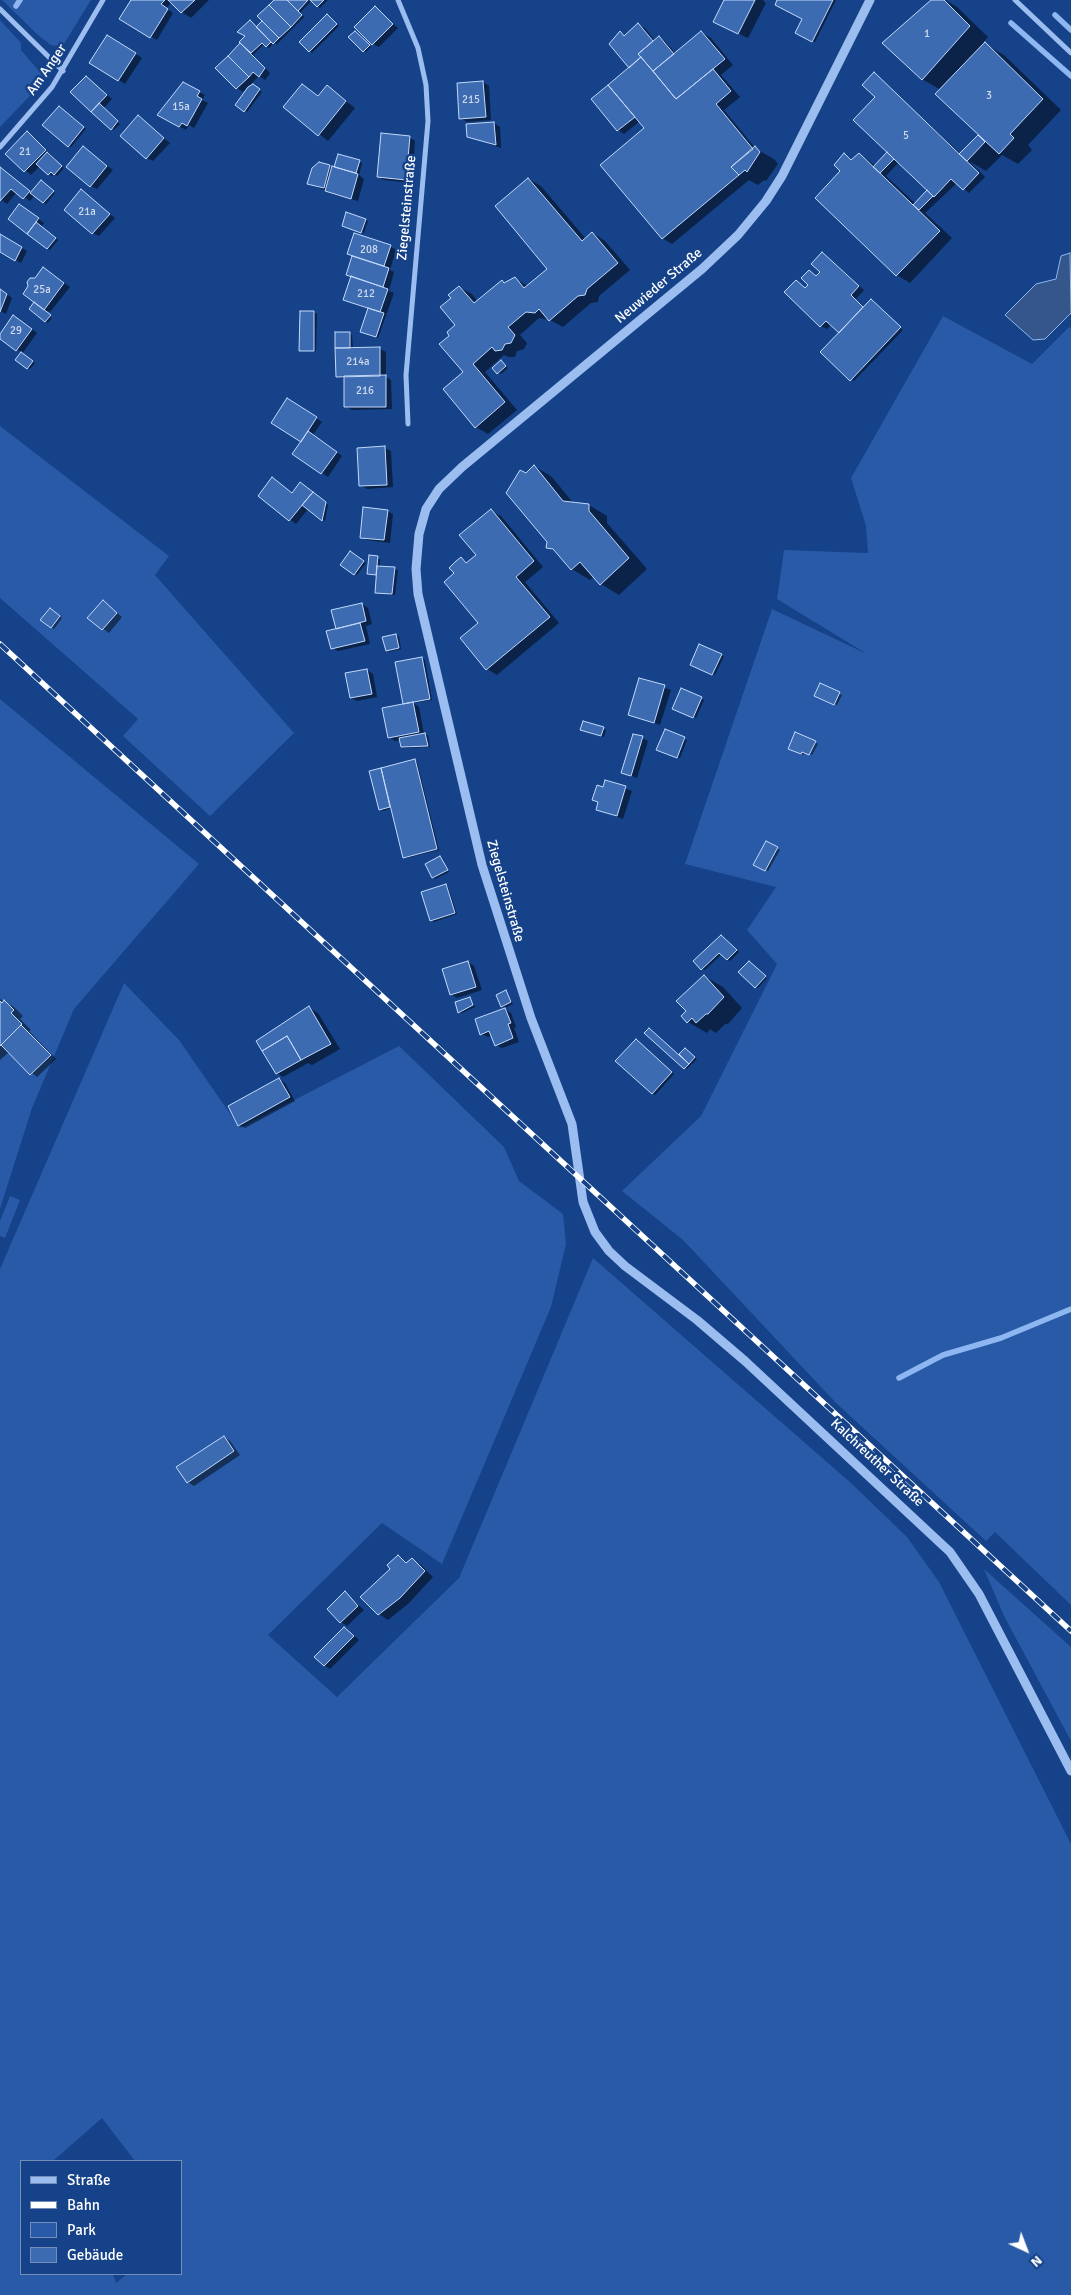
<!DOCTYPE html>
<html>
<head>
<meta charset="utf-8">
<style>
	body { margin:0 }
	#map { position:relative; width:1071px; height:2295px; overflow:hidden; background:#154288; font-family:Signika,sans-serif }
	canvas { display:block }
	.legend { position:absolute; left:20px; top:2160px; width:162px; height:115px; box-sizing:border-box; background:#154288; border:1px solid #738eb8; margin:0; padding:6px 9px; list-style:none; font-size:15px; color:#fff }
	.legend li { display:flex; align-items:center; gap:10px; height:25px }
	.legend b { width:25px; border:1px solid #738eb8 }
	.north { position:absolute; left:1001px; top:2225px; width:50px; height:50px; -webkit-text-stroke:4px #154288; paint-order:stroke; rotate:137deg; font-size:14px; font-weight:700; line-height:20px; text-align:center; color:#fff }
	.north::after { content:''; display:block; margin:auto; width:18px; height:22px; background:#fff; clip-path:polygon(50% 0,100% 100%,50% 72%,0 100%) }
</style>
</head>
<body>
<div id="map">
<canvas width="1071" height="2295"></canvas>
<ul class="legend">
<li><b style="height:6px;background:#9cbdef"></b>Straße</li>
<li><b style="height:6px;background:#fff"></b>Bahn</li>
<li><b style="height:14px;background:#285aa7"></b>Park</li>
<li><b style="height:14px;background:#3d6bb2"></b>Gebäude</li>
</ul>
<div class="north">N</div>
</div>
<script>
const ctx = document.querySelector('canvas').getContext('2d');
ctx.lineJoin = 'round';
function paint(path, color) { ctx.fillStyle = color; ctx.fill(path, 'evenodd'); }
const shape = rows => new Path2D(rows.map(r => 'M' + r).join(''));
function strokePath(path, color, width, dash) { ctx.strokeStyle = color; ctx.lineWidth = width; ctx.lineCap = dash ? 'butt' : 'round'; ctx.setLineDash(dash || []); ctx.stroke(path); }
function label(font, color, halo, rows, align = 'center') {
  ctx.font = font + ' Signika,sans-serif'; ctx.lineWidth = 5; ctx.setLineDash([]); ctx.textBaseline = 'middle'; ctx.strokeStyle = halo; ctx.fillStyle = color; for (const [text, x, y, turn = 0] of rows) {
    ctx.save(); ctx.translate(x, y); ctx.rotate((+turn || 0) * Math.PI / 180); ctx.textAlign = isNaN(turn) ? turn : align; if (halo) ctx.strokeText(text, 0, 0); ctx.fillText(text, 0, 0); ctx.restore();
  }
}
paint(shape([
	[2,0,91,0,62,47,51,45,39,36],
	[0,20,21,43,21,50,46,79,0,127],
	[943,316,1032,364,1069,327,1071,328,1071,1605,995,1532,986,1541,836,1403,683,1240,622,1191,701,1116,777,964,747,930,776,887,685,864,772,609,867,654,777,599,784,550,868,553,866,526,851,478],
	[0,426,169,556,155,575,294,733,210,816,123,736,138,719,0,598],
	[0,699,199,864,74,1009,32,1108,0,1209],
	[124,983,179,1040,240,1128,399,1046,504,1147,519,1181,563,1214,566,1244,551,1307,442,1564,382,1523,268,1635,337,1697,459,1578,593,1258,851,1483,907,1537,939,1582,1071,1844,1071,2295,0,2295,0,1269],
	[102,2118,135,2161,181,2161,181,2274,127,2274,116,2283,113,2274,21,2274,21,2161,53,2161],
	[10,1196,20,1200,5,1238,0,1236,0,1221],
	[984,1569,1071,1647,1071,1741,1004,1616]
]), '#285aa7');
const water = shape([
	[1070,253,1071,313,1045,339,1033,340,1005,315,1036,284,1056,279,1061,256,1070,253]
]);
paint(water, '#35568b');
strokePath(water, '#8eb7f1', 1);
paint(shape([
	[133,0,209,0,191,18,182,12,172,2,166,8,173,13,157,40,121,19],
	[276,0,328,0,320,8,312,0,300,13,304,17,277,44,274,43,269,48,264,44,253,55,270,73,265,80,259,76,243,92,237,88,241,44,245,47],
	[726,0,763,0,766,3,748,38,724,27],
	[779,0,836,0,815,42,797,33,804,19],
	[933,0,945,0,957,7,988,37,983,43,1004,55,1061,110,1028,145,1032,150,1018,164,1002,155,986,171,969,161,985,177,969,193,957,183,925,213,952,238,910,283,897,275,816,198,842,171,844,155,853,160,859,154,876,166,889,152,877,97,874,74,961,154,980,135,941,90,922,79],
	[899,162,929,190,916,204,886,176],
	[375,8,398,28,379,47,373,44],
	[327,15,339,26,312,53,300,42],
	[638,25,645,28,655,41,659,37,665,41,676,54,701,32,711,38,733,65,721,75,740,97,724,110,756,149,774,159,778,164,766,181,764,180,758,185,749,180,672,244,662,238,646,128,640,121,624,134,618,130,630,68,620,33,625,36],
	[358,34,371,47,366,52,364,51],
	[114,40,142,58,125,84,91,62],
	[86,77,112,99,104,108,120,124,114,130],
	[483,82,489,86,491,120,467,122,461,118],
	[183,83,205,95,202,100,208,103,194,128,189,125,186,130,159,115],
	[302,85,319,96,327,87,355,108,328,141,285,107],
	[253,86,262,92,247,112,237,105],
	[62,109,86,129,71,147,69,146],
	[138,117,170,143,153,161,147,158],
	[494,123,500,127,501,148,468,136],
	[27,133,33,136,64,168,57,176,54,173,52,176,40,166,31,175,7,154],
	[409,137,415,141,412,183,384,180,378,177],
	[84,148,113,170,97,189,91,186],
	[339,155,362,163,359,175,364,179,358,201,332,194,309,183,329,167,333,168,336,166],
	[0,168,32,193,44,183,55,193,46,204,35,195,30,201,17,192,7,204,0,199],
	[529,179,541,186,586,239,593,233,605,241,630,270,599,296,598,302,591,303,563,327,550,320,539,318,520,335,527,343,524,349,517,351,515,357,509,357,504,355,485,372,517,410,488,434,476,427,465,373,451,336,457,325,453,298,459,287,472,294,478,302,502,281,505,283,515,279,528,286,549,269],
	[81,191,115,218,99,236,93,233],
	[26,209,44,223,41,227,58,240,50,250,9,219],
	[365,220,368,221,364,233,346,227],
	[0,236,27,251,21,263,0,251],
	[390,246,396,250,390,270,394,272,389,291,394,293,378,338,364,333,369,309,345,299,352,277,347,274,354,256],
	[823,253,864,290,856,299,864,307,874,302,903,330,854,381,822,352,840,333,832,324,827,329,821,326,786,292,796,281,806,289,810,284,809,271,817,277,822,272],
	[50,272,70,287,50,312,41,309,52,318,48,323,30,309,39,307],
	[0,289,12,298,6,314,0,311],
	[314,312,317,314,316,351,303,351,301,350],
	[20,320,37,333,22,354,35,363,30,369,16,359,21,352,0,338],
	[350,333,352,335,353,349,379,348,386,352,386,377,391,380,392,409,352,410,346,406,345,379,337,376],
	[501,362,508,368,501,374,498,373],
	[293,403,322,422,313,435,342,456,328,477,294,454,303,442],
	[385,448,391,451,393,487,367,489,361,485],
	[534,466,552,477,574,504,589,505,607,516,607,523,647,569,619,595,601,584,594,576,590,580,572,569,558,553,548,547,548,541,527,475],
	[273,479,293,493,301,483,318,496,328,505,325,521,309,508,296,524,259,496],
	[387,511,393,514,390,543,367,540,361,537],
	[491,511,501,516,543,567,525,582,559,623,497,675,487,669,461,639,480,623,461,559,468,563,478,555],
	[353,554,366,563,357,575,355,574],
	[370,557,380,559,380,567,398,570,395,595,376,592,378,576,368,574],
	[103,602,122,617,109,633,89,618],
	[362,604,368,608,372,624,366,626,370,644,338,651,332,648,337,630],
	[53,611,62,618,54,629,42,620],
	[396,635,399,637,401,649,389,652,387,651],
	[721,655,724,656,715,675,694,666],
	[422,658,425,660,432,700,413,703,419,707,424,734,428,735,430,747,405,748,402,747,401,740,395,741,389,737,405,705,397,663],
	[367,670,373,674,377,697,357,701,351,698],
	[640,679,671,690,660,725,630,714],
	[820,685,842,695,837,705,818,697],
	[681,690,704,700,696,718,676,710],
	[584,723,606,730,604,737,584,731],
	[666,730,687,740,680,758,660,750],
	[642,738,648,741,637,778,622,772],
	[815,742,818,744,812,755,805,752,804,755,792,750],
	[415,761,417,762,439,850,407,858,404,857,392,808,383,811,380,809,371,772],
	[606,781,632,791,623,819,597,809,599,803,594,800,604,789],
	[767,842,780,850,768,871,755,864],
	[440,858,449,872,435,879,426,865],
	[446,885,448,887,457,914,434,922,431,920],
	[721,936,739,952,730,961,722,954,705,970,702,969],
	[468,962,474,966,482,990,457,998,451,994],
	[752,964,767,978,758,988,756,987],
	[704,976,723,987,742,1008,728,1024,725,1024,716,1033,710,1029,707,1033,688,1022,683,1016,688,1011],
	[506,991,513,1004,505,1008,502,1006],
	[470,998,475,1007,462,1013,459,1012],
	[0,999,14,1007,23,1016,20,1019,31,1030,29,1031,56,1059,37,1077,9,1052,0,1060],
	[309,1008,318,1013,340,1049,312,1065,308,1063,283,1077,277,1073],
	[505,1009,511,1013,516,1027,514,1028,519,1042,502,1048,496,1045,492,1036,488,1037,481,1034],
	[638,1042,674,1074,655,1095,653,1093],
	[685,1050,697,1059,687,1069,679,1056],
	[279,1079,285,1083,295,1101,245,1128,239,1125],
	[224,1437,230,1441,240,1455,194,1486,188,1482,178,1468],
	[398,1557,408,1563,412,1559,421,1565,433,1577,409,1603,388,1620,379,1614,362,1597,392,1569],
	[345,1593,364,1610,347,1626,341,1622],
	[345,1628,359,1640,330,1669,324,1665]
]), '#0007');
strokePath(shape([
	[16,6,20,0],
	[1055,15,1071,30],
	[1011,23,1071,76],
	[899,1378,943,1355,1001,1338,1071,1309]
]), '#8eb7f1', 5.5);
const building = shape([
	[131,0,165,0,161,4,168,9,150,38,119,19,131,0],
	[168,0,195,0,181,13,168,0],
	[274,0,287,0,302,15,291,27,269,5,274,0],
	[287,0,308,0,298,11,287,0],
	[310,0,324,0,317,7,310,0],
	[724,0,755,0,738,34,713,22,724,0],
	[777,0,833,0,812,42,795,33,802,19,775,5,777,0],
	[931,0,944,0,970,26,922,80,882,43,931,0],
	[269,5,291,27,279,38,257,16,269,5],
	[375,6,393,24,372,45,354,27,375,6],
	[327,14,337,24,309,52,299,42,327,14],
	[250,20,271,42,266,47,262,43,251,53,239,42,245,36,237,32,250,20],
	[262,21,279,38,273,44,256,27,262,21],
	[638,23,653,41,638,54,641,57,629,68,609,44,620,31,624,36,638,23],
	[355,31,370,45,363,52,348,37,355,31],
	[701,31,725,59,676,99,653,71,701,31],
	[107,35,136,53,118,81,89,63,107,35],
	[659,36,674,54,653,71,638,54,659,36],
	[985,42,1043,99,1010,134,1014,138,999,154,935,94,985,42],
	[240,43,265,68,259,77,253,72,249,77,228,56,240,43],
	[228,56,249,77,236,89,215,68,228,56],
	[641,57,676,99,713,69,731,91,716,104,753,149,731,167,739,175,662,239,600,165,644,128,608,85,641,57],
	[874,72,979,173,963,190,951,179,934,197,853,120,875,97,862,85,874,72],
	[86,76,107,95,91,112,70,92,86,76],
	[483,81,486,117,459,119,457,83,483,81],
	[183,82,200,91,197,96,202,99,187,126,182,123,179,127,157,115,183,82],
	[253,84,260,89,244,112,235,105,248,87,253,84],
	[302,84,318,96,327,85,346,101,318,136,283,107,302,84],
	[608,85,635,117,617,131,591,99,608,85],
	[99,103,118,121,111,130,91,112,99,103],
	[59,106,84,127,68,147,42,125,59,106],
	[138,115,164,138,146,159,120,136,138,115],
	[494,122,496,145,467,137,466,124,494,122],
	[27,131,46,150,24,172,5,154,27,131],
	[381,133,410,136,406,180,377,177,381,133],
	[978,135,985,142,967,161,959,154,978,135],
	[83,146,107,166,90,187,66,167,83,146],
	[755,146,760,152,747,172,745,170,739,175,731,167,755,146],
	[47,152,62,166,54,175,51,172,48,175,36,164,47,152],
	[887,152,894,159,880,173,873,167,887,152],
	[844,153,851,160,859,153,940,231,896,276,815,198,840,171,834,165,844,153],
	[338,154,360,160,356,173,334,167,338,154],
	[319,162,330,165,324,188,307,184,312,168,319,162],
	[332,166,358,174,351,199,325,191,332,166],
	[0,167,30,191,23,199,11,189,0,201,0,167],
	[528,178,582,241,592,232,618,263,587,289,585,295,578,296,549,321,539,309,535,313,526,312,508,327,515,335,511,343,505,344,502,350,495,351,492,347,473,364,505,402,475,428,443,389,463,372,439,344,449,336,447,332,455,325,440,307,451,298,448,295,459,286,474,303,502,280,504,283,515,277,524,288,547,269,495,206,528,178],
	[41,180,54,191,43,203,30,193,41,180],
	[81,189,110,214,92,234,64,210,81,189],
	[927,190,933,196,919,210,913,205,927,190],
	[19,204,39,218,27,234,8,219,19,204],
	[346,212,366,219,361,233,342,226,346,212],
	[36,222,56,238,47,249,27,234,36,222],
	[354,233,391,245,384,266,347,254,354,233],
	[0,234,22,247,15,261,0,252,0,234],
	[822,252,859,286,851,295,863,307,839,333,826,321,820,327,784,292,796,280,805,288,808,285,801,278,809,270,816,276,820,272,811,264,822,252],
	[352,256,389,268,383,287,346,275,352,256],
	[43,267,64,283,44,310,23,294,28,286,27,282,30,278,35,278,43,267],
	[351,276,388,289,380,312,343,300,351,276],
	[0,289,7,294,0,312,0,289],
	[871,299,901,327,850,381,820,352,871,299],
	[34,302,51,315,45,322,29,309,34,302],
	[368,308,384,313,376,337,360,332,368,308],
	[300,311,314,311,314,351,299,351,300,311],
	[13,315,32,329,16,351,0,339,0,334,13,315],
	[335,332,350,332,350,348,335,348,335,332],
	[380,347,380,376,336,377,335,348,380,347],
	[21,352,33,361,27,369,15,360,21,352],
	[501,360,506,366,497,374,492,368,501,360],
	[386,375,386,407,344,407,344,376,386,375],
	[287,398,317,417,301,442,271,423,287,398],
	[308,431,337,452,321,474,292,454,308,431],
	[385,446,387,485,359,486,357,448,385,446],
	[534,465,563,501,589,504,589,511,629,558,600,585,580,562,571,570,553,549,546,548,547,542,506,493,520,470,526,473,534,465],
	[272,477,292,493,300,482,313,492,289,521,258,496,272,477],
	[313,492,326,502,322,521,302,505,313,492],
	[363,507,388,510,384,540,360,538,363,507],
	[491,509,534,561,516,577,550,617,486,670,460,638,478,623,444,582,454,573,449,568,455,562,461,557,466,563,476,555,459,535,491,509],
	[350,551,364,561,354,575,340,565,350,551],
	[369,555,378,556,376,575,367,574,369,555],
	[377,566,395,567,392,594,375,593,377,566],
	[103,600,117,613,102,630,87,618,103,600],
	[362,603,366,621,336,629,331,610,362,603],
	[50,608,60,616,51,628,40,620,50,608],
	[360,623,365,641,331,649,326,631,360,623],
	[396,634,399,648,386,651,382,637,396,634],
	[699,644,722,654,712,675,690,665,699,644],
	[422,657,430,699,403,704,395,662,422,657],
	[367,669,372,694,350,698,345,673,367,669],
	[639,678,665,685,654,723,628,715,639,678],
	[820,683,840,692,834,705,814,696,820,683],
	[681,688,702,697,693,718,672,709,681,688],
	[413,702,419,732,388,738,382,708,413,702],
	[583,721,604,727,601,736,580,730,583,721],
	[665,729,685,737,677,758,656,750,665,729],
	[795,732,816,741,809,755,802,752,801,754,788,749,795,732],
	[425,733,428,746,401,747,399,738,425,733],
	[633,734,643,736,631,776,621,773,633,734],
	[415,759,437,849,403,858,381,768,415,759],
	[381,768,390,807,379,810,369,771,381,768],
	[605,780,626,786,617,816,596,810,598,802,592,800,597,785,603,787,605,780],
	[766,841,778,847,765,871,753,865,766,841],
	[440,856,448,870,432,878,425,864,440,856],
	[446,884,455,913,430,921,421,892,446,884],
	[721,935,737,950,727,960,719,953,701,970,693,961,721,935],
	[468,961,476,987,450,995,442,969,468,961],
	[749,961,766,976,755,988,738,972,749,961],
	[704,975,724,997,708,1014,706,1014,696,1023,692,1018,687,1023,681,1016,686,1011,676,1001,704,975],
	[506,990,511,1002,501,1007,496,995,506,990],
	[470,997,473,1005,458,1013,455,1002,470,997],
	[4,1000,14,1010,11,1013,22,1024,0,1046,0,1001,2,1003,4,1000],
	[309,1006,331,1044,301,1060,287,1036,262,1051,256,1041,309,1006],
	[505,1008,511,1023,508,1024,513,1038,495,1046,489,1031,480,1035,475,1019,505,1008],
	[21,1025,51,1055,30,1075,1,1045,21,1025],
	[649,1028,689,1064,684,1069,644,1033,649,1028],
	[287,1036,301,1060,276,1074,262,1051,287,1036],
	[636,1039,672,1072,652,1094,615,1061,636,1039],
	[685,1048,695,1057,689,1064,679,1054,685,1048],
	[279,1078,290,1097,238,1126,228,1106,279,1078],
	[224,1436,234,1451,187,1483,176,1467,224,1436],
	[398,1555,406,1563,412,1558,425,1571,400,1598,378,1615,360,1597,390,1569,387,1565,398,1555],
	[345,1591,358,1606,340,1623,327,1609,345,1591],
	[344,1627,354,1636,324,1666,314,1657,344,1627]
]);
paint(building, '#3d6bb2');
strokePath(building, '#c2d9fb', 1);
strokePath(shape([
	[398,0,418,48,426,85,428,121,406,375,408,424],
	[1015,0,1071,53],
	[0,9,63,71],
	[0,147,52,87,103,0]
]), '#9cbdef', 5);
strokePath(shape([
	[870,0,782,176,766,201,738,235,702,269,462,467,439,489,426,509,419,534,416,569,418,594,482,865,531,1018,572,1124,583,1202,595,1232,609,1251,625,1266,697,1320,745,1361,950,1552,979,1594,1071,1771]
]), '#9cbdef', 9);
const rail = shape([
	[0,644,1071,1631]
]);
strokePath(rail, '#fff', 5.5);
strokePath(rail, '#154288', 4, [11]);
label('11px', '#cedaec', null, [
	["1",927,34],
	["3",989,96],
	["215",471,100],
	["15a",181,107],
	["5",906,136],
	["21",25,152],
	["21a",87,212],
	["208",369,250],
	["25a",42,290],
	["212",366,294],
	["29",16,331],
	["214a",358,362],
	["216",365,391]
]);
label('14px', '#fff', '#154288', [
	["Am Anger",47,70,-55],
	["Ziegelsteinstraße",407,208,-85],
	["Neuwieder Straße",659,286,-40],
	["Ziegelsteinstraße",505,891,74],
	["Kalchreuther Straße",877,1463,43]
]);
</script>
</body>
</html>
